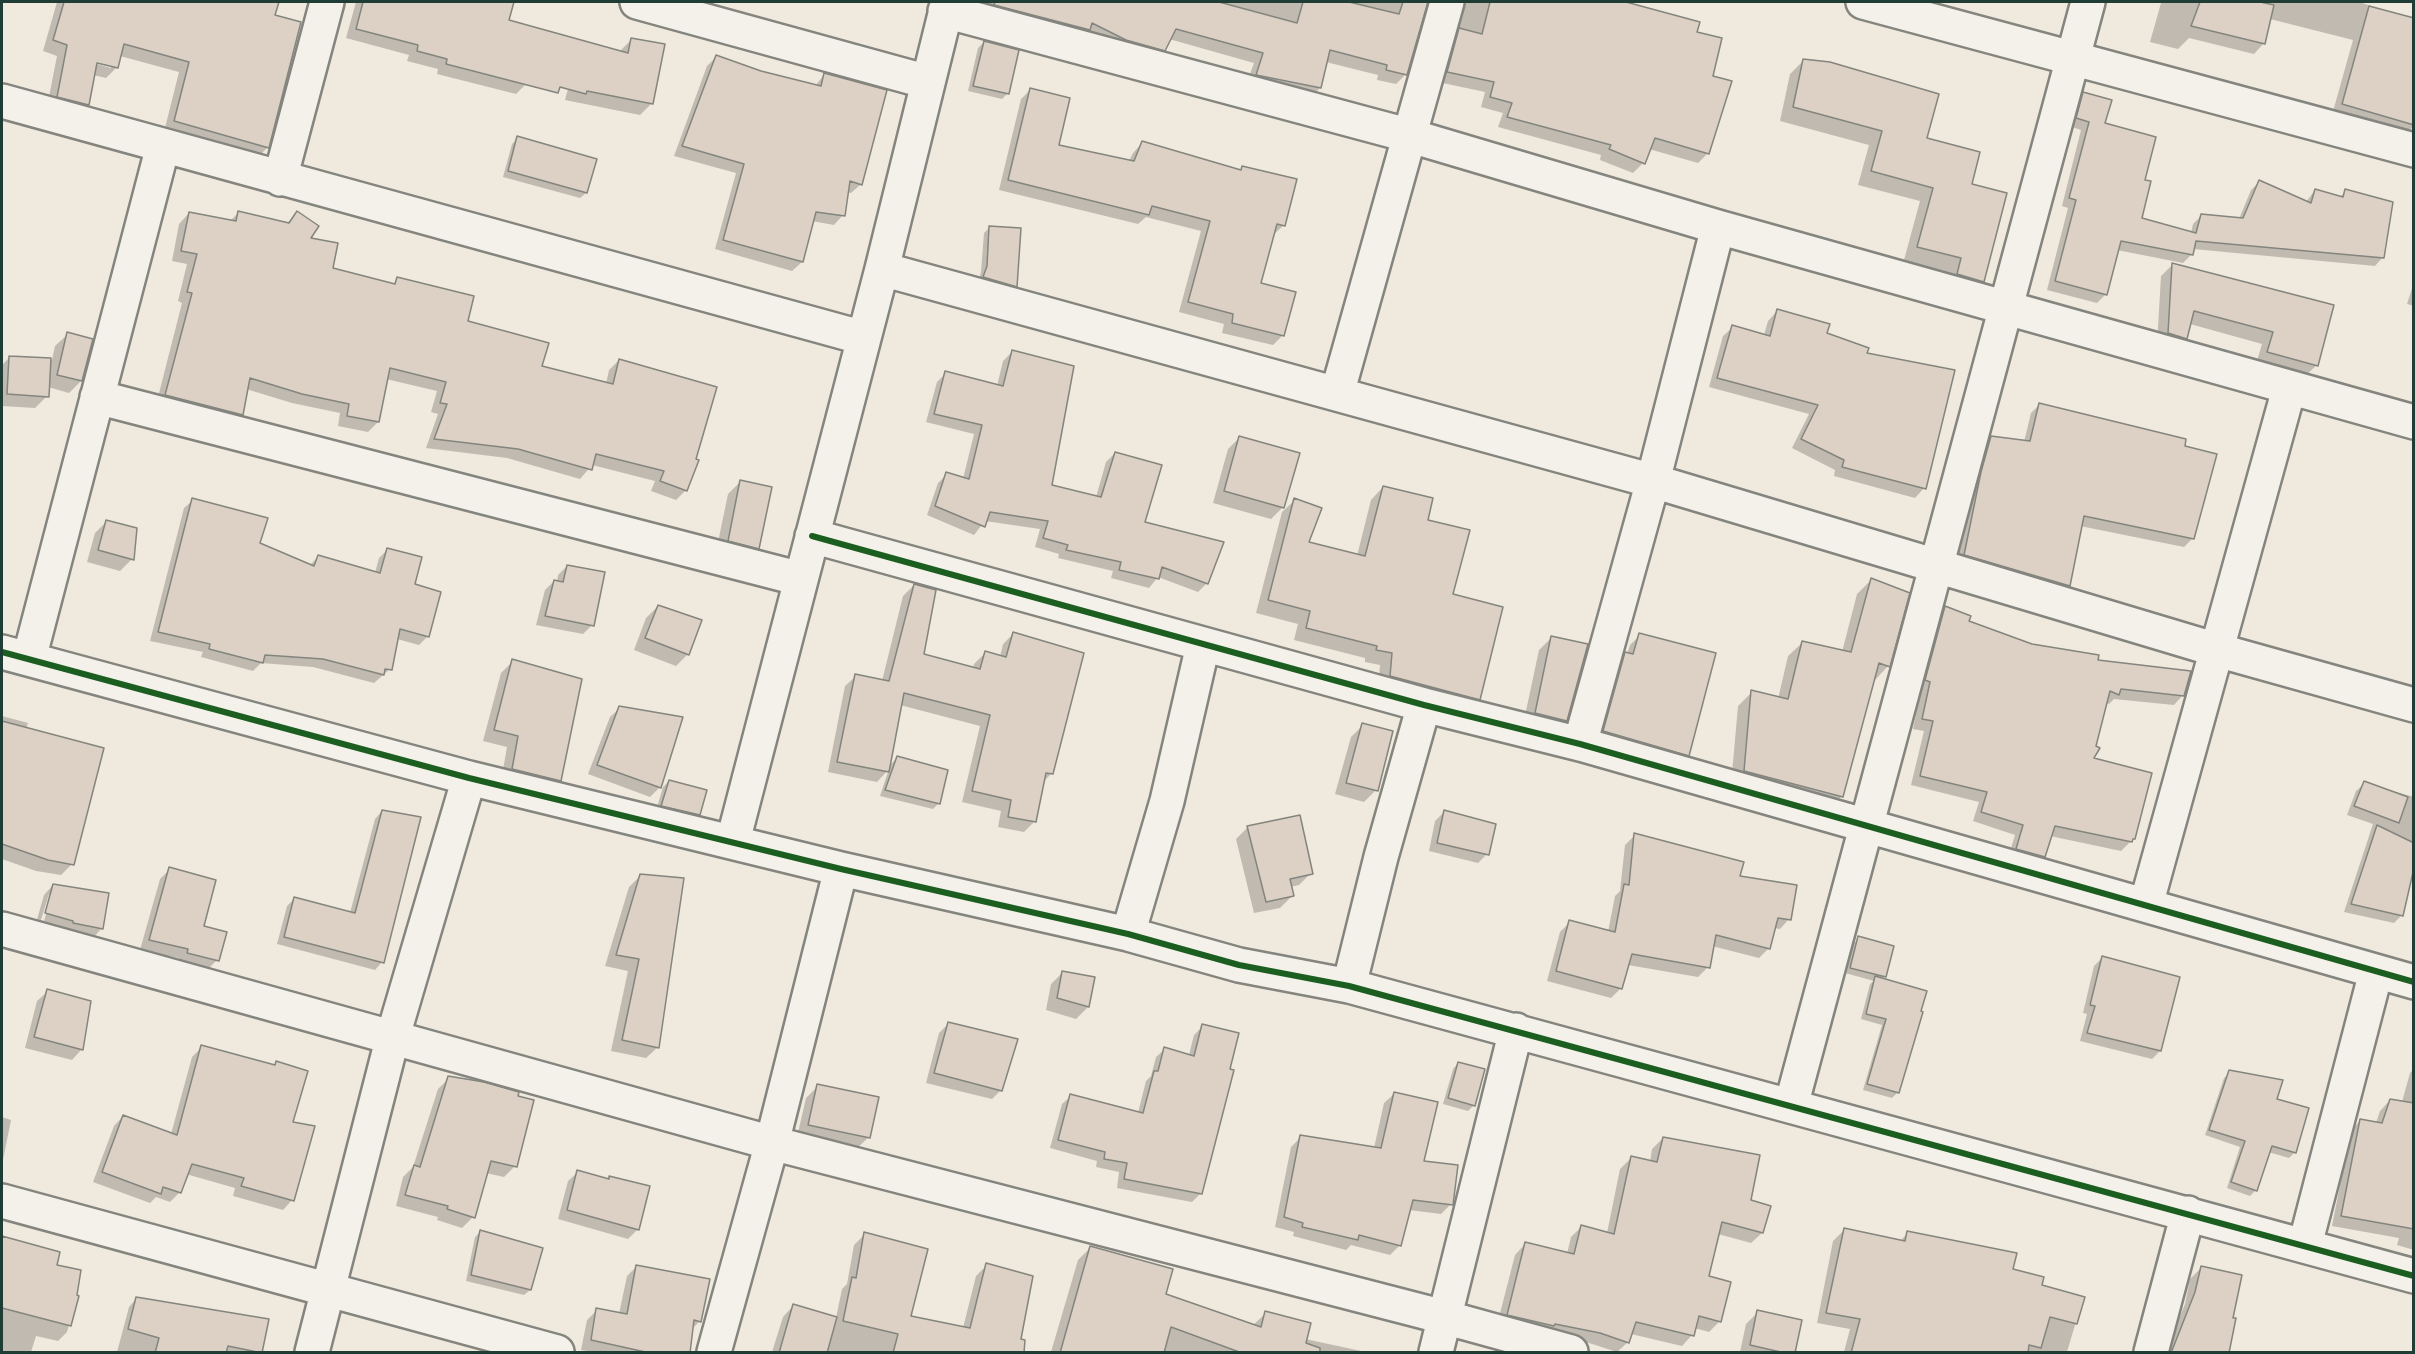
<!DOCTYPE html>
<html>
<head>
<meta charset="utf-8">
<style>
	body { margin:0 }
	#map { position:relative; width:2415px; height:1354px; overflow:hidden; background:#f0e9dd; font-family:Kalam,sans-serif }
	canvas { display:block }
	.frame { position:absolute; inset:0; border:3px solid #1f3d34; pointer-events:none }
</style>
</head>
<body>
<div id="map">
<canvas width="2415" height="1354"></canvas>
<div class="frame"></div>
</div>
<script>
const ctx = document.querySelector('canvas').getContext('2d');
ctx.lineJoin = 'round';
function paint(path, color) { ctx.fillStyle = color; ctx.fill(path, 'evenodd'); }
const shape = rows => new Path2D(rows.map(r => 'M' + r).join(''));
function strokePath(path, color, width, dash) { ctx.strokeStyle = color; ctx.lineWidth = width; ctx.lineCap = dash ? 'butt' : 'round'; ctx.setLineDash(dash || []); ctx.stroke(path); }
paint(shape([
	[57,2,277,2,273,16,268,147,257,158,164,132,179,72,120,56,117,67,106,78,93,75,87,105,77,115,47,107,57,56,43,51],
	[90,59,111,65,111,68,89,62],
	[356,2,513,2,508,21,526,84,516,94,437,74,438,69,407,61,409,55,346,38],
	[988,2,1426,2,1406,74,1396,84,1377,80,1378,75,1326,62,1320,88,1310,98,1246,85,1254,63,1169,39,1164,50,1154,60,984,15],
	[1452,2,1623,2,1698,23,1695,33,1711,77,1708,153,1698,163,1649,149,1643,163,1633,173,1600,160,1601,155,1498,127,1503,113,1481,107,1485,92,1438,82],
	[2153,2,2359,2,2414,20,2414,126,2404,135,2332,115,2353,40,2270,19,2264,43,2254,54,2189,38,2178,49,2150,42,2161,3],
	[632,39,652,103,640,115,565,100,577,56,619,52],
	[984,42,1008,93,1002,99,968,91,978,48],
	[716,57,760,72,815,86,824,75,861,184,851,193,847,192,843,215,834,225,812,221,802,262,792,271,715,249,736,173,674,156,707,66],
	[1804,60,1925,139,1982,281,1968,295,1944,288,1948,272,1904,260,1920,201,1858,185,1869,145,1780,121,1790,74],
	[1031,89,1057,146,1129,161,1133,153,1143,142,1239,171,1243,167,1284,225,1273,235,1260,284,1283,335,1273,345,1222,333,1224,324,1179,312,1201,231,1146,217,1138,224,999,190,1021,99],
	[2084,93,2143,181,2140,220,2191,233,2193,224,2202,215,2239,219,2251,190,2260,181,2306,202,2315,190,2339,198,2346,191,2383,257,2375,266,2193,249,2191,255,2183,263,2117,250,2106,294,2097,303,2047,290,2068,208,2062,206,2081,130,2069,126,2075,102],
	[518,138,586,193,580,198,503,177,512,144],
	[239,212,287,223,297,213,308,239,332,269,392,285,398,279,540,368,606,384,609,370,619,360,686,490,676,500,651,491,655,481,592,465,580,479,507,458,426,448,438,414,431,412,437,391,386,379,378,422,368,432,338,426,340,413,292,403,246,389,241,414,231,424,156,405,182,303,178,301,187,264,172,261,179,224,189,213,230,221],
	[990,227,1015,286,1010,291,978,283,981,272,984,233],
	[2172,265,2333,306,2317,365,2305,376,2256,364,2262,344,2190,324,2186,338,2174,350,2157,345,2161,276],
	[2414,282,2414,306,2407,304],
	[1777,311,1865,354,1924,488,1915,498,1834,476,1835,470,1792,448,1809,414,1709,387,1723,336,1733,327,1764,335,1768,321],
	[68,334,81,381,69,393,48,387,47,396,35,408,2,406,2,365,10,357,52,360,55,346],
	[1012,352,1050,486,1096,497,1106,462,1115,453,1143,523,1207,583,1198,592,1158,577,1149,588,1111,578,1113,571,1058,558,1059,554,1035,547,1040,529,985,521,974,535,927,515,938,483,947,474,963,479,974,434,926,422,937,382,946,373,997,386,1003,361],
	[2040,404,2193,538,2184,547,2080,526,2069,586,2060,594,1956,563,1982,447,1991,438,2024,442,2031,413],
	[1240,437,1283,507,1271,519,1213,503,1228,449],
	[740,482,757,548,745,560,716,552,728,494],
	[1383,487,1426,521,1451,595,1478,699,1466,711,1378,688,1380,665,1365,662,1365,658,1294,640,1298,624,1256,613,1282,512,1295,500,1307,543,1357,556,1371,500],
	[193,500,258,544,309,566,318,557,375,573,379,558,388,549,414,585,428,636,419,645,397,639,390,669,374,683,313,667,261,663,253,671,201,657,203,652,150,641,184,508],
	[107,521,132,559,120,571,87,562,95,533],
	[567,566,592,625,583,634,536,625,545,590,554,581,557,582,558,575],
	[1871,580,1888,666,1875,680,1873,679,1842,796,1828,810,1731,785,1738,706,1752,692,1778,699,1788,656,1802,643,1842,652,1857,594],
	[914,585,922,655,973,669,974,664,985,653,1000,657,1003,644,1013,634,1052,773,1043,782,1035,821,1024,832,998,827,1001,811,962,802,980,726,900,705,888,767,897,758,947,771,938,804,933,809,880,796,889,769,877,782,828,772,845,686,856,676,882,681,903,596],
	[658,606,688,654,676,666,634,650,646,618],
	[1945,608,1967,621,2031,645,2096,661,2183,695,2174,705,2114,699,2109,704,2105,702,2092,759,2134,838,2121,851,2050,836,2044,856,2034,866,2008,858,2015,835,1973,821,1979,802,1911,785,1924,731,1913,729,1921,691,1916,689,1936,617],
	[1640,635,1688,755,1678,765,1594,741,1616,664,1627,654,1630,645],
	[1551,638,1565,721,1553,733,1523,725,1539,650],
	[513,661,560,780,548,792,501,781,507,747,483,741,501,673],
	[620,708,660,787,650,797,588,774,610,717],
	[2,716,28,723,26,729,72,864,61,875,36,871,2,859],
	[1363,725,1376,790,1364,802,1335,794,1351,737],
	[669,781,699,815,693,820,656,811,663,787],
	[2365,783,2414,797,2414,879,2410,877,2402,915,2394,923,2344,912,2373,824,2347,815,2356,791],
	[382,811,382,962,375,970,277,944,287,906,294,899,350,913,375,819],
	[1444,812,1487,854,1478,863,1429,851,1435,821],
	[1248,827,1311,873,1299,885,1290,887,1292,896,1280,908,1254,913,1236,839],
	[1635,835,1738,877,1789,919,1780,929,1774,928,1769,948,1759,958,1712,946,1708,967,1698,977,1628,965,1621,988,1611,998,1547,981,1560,932,1570,922,1608,932,1615,896,1620,891,1625,845],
	[170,869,217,960,207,970,178,963,179,958,140,950,160,879],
	[641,875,658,1047,646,1058,611,1051,628,971,605,966,629,887],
	[53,885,102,928,93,938,36,923,44,895],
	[49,894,52,894,44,921,41,920],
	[1859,938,1884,976,1881,980,1898,1092,1892,1098,1863,1090,1882,1025,1861,1019,1870,984,1874,981,1845,973,1853,944],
	[2102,958,2160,1051,2152,1059,2080,1041,2087,1014,2083,1013,2094,966],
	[1063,972,1093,978,1088,1007,1076,1019,1046,1010,1051,984],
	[48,991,82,1049,72,1060,25,1048,37,1001],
	[948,1024,1001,1090,992,1099,926,1083,939,1033],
	[1203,1026,1201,1193,1192,1202,1117,1188,1119,1172,1096,1167,1097,1161,1050,1148,1062,1104,1071,1096,1138,1113,1146,1081,1151,1076,1156,1057,1165,1049,1189,1055,1194,1035],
	[202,1047,273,1066,276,1063,291,1123,292,1200,283,1210,233,1196,235,1188,186,1174,180,1192,170,1202,156,1197,150,1203,93,1182,114,1126,123,1116,171,1134,192,1057],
	[1458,1063,1474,1105,1468,1111,1443,1104,1453,1069],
	[2414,1069,2414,1250,2397,1245,2399,1238,2332,1226,2351,1130,2361,1120,2376,1123,2380,1111,2390,1100,2402,1102,2410,1073],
	[2230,1072,2275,1100,2295,1152,2289,1158,2268,1152,2256,1190,2250,1196,2227,1188,2240,1147,2205,1135,2224,1078],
	[449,1078,515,1166,504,1177,486,1173,473,1217,462,1228,437,1220,438,1217,396,1206,403,1177,413,1167,438,1089],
	[818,1086,869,1137,856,1149,797,1137,806,1098],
	[1394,1094,1422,1162,1451,1204,1441,1214,1409,1210,1400,1245,1390,1255,1351,1245,1346,1250,1293,1236,1294,1232,1275,1227,1291,1147,1301,1137,1374,1148,1384,1103],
	[2,1117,11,1120,2,1165],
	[1663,1138,1762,1233,1751,1243,1718,1234,1707,1277,1720,1321,1709,1332,1694,1328,1692,1335,1682,1346,1631,1334,1628,1342,1617,1352,1589,1343,1497,1325,1515,1255,1525,1244,1567,1254,1571,1237,1582,1226,1607,1233,1620,1169,1631,1158,1650,1162,1652,1149],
	[578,1172,607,1180,610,1177,638,1229,628,1239,558,1219,568,1181],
	[1844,1230,1899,1242,1908,1233,2011,1270,2041,1286,2083,1298,2067,1352,1844,1352,1850,1329,1817,1323,1833,1241],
	[480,1232,530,1290,524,1295,466,1281,475,1237],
	[865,1234,910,1317,963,1328,976,1276,987,1265,1017,1352,772,1352,783,1317,793,1306,836,1318,842,1289,847,1284,854,1245],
	[1091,1247,1164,1295,1252,1326,1266,1313,1305,1339,1366,1352,1051,1352,1078,1260],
	[2,1252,55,1267,77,1297,67,1332,58,1341,36,1336,31,1352,2,1352],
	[637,1266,700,1321,692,1329,689,1352,594,1352,581,1350,587,1320,597,1310,619,1314,627,1276],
	[2201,1268,2231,1319,2228,1352,2164,1352,2166,1340,2173,1333,2185,1304,2190,1279],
	[136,1299,261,1352,117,1352,129,1307],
	[1758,1312,1793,1352,1740,1352,1746,1324]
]), '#0003');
const building = shape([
	[64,2,279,2,275,15,301,22,269,148,174,121,189,62,124,44,118,68,97,63,89,105,57,97,67,45,53,40,64,2],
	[363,2,514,2,509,20,628,53,631,38,665,44,653,104,587,91,586,94,560,87,558,93,446,64,447,59,417,51,418,45,356,29,363,2],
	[995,2,1219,2,1297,23,1303,2,1349,2,1399,14,1403,2,1428,2,1407,75,1386,70,1387,65,1330,50,1321,88,1256,75,1263,53,1176,29,1165,51,1126,40,1092,23,1090,30,994,5,995,2],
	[1490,2,1626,2,1700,22,1697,32,1722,38,1713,76,1732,81,1709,154,1655,138,1645,164,1609,149,1611,145,1507,117,1512,103,1490,97,1494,82,1447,72,1459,28,1482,34,1490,2],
	[2200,2,2260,2,2274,5,2265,44,2191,26,2200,2],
	[2369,6,2414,18,2414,125,2342,104,2369,6],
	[984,41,1019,50,1009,94,973,86,984,41],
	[716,55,761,71,821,86,824,73,887,90,862,185,850,181,845,216,816,212,803,262,723,240,744,164,682,146,716,55],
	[1803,59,1830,62,1939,94,1927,138,1980,152,1972,184,2007,193,1984,282,1957,274,1961,258,1917,247,1933,188,1871,171,1882,131,1793,107,1803,59],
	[1030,88,1070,98,1059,145,1134,161,1142,141,1241,170,1242,166,1297,179,1285,226,1277,224,1261,283,1296,292,1284,336,1232,323,1233,314,1188,302,1210,221,1152,206,1149,215,1008,180,1030,88],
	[2083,92,2112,100,2105,123,2156,137,2145,180,2151,181,2142,218,2196,233,2201,214,2243,218,2259,180,2311,203,2315,189,2343,197,2345,189,2393,202,2384,258,2196,241,2193,255,2121,241,2107,295,2055,281,2076,200,2069,198,2089,122,2076,118,2083,92],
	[517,136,597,159,587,193,508,171,517,136],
	[238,211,289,223,297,211,319,226,311,238,338,243,333,268,395,284,397,277,474,296,468,321,549,343,542,366,613,384,619,359,717,387,696,459,699,460,687,491,660,481,664,471,596,454,592,470,518,449,434,439,447,404,440,403,446,382,390,368,379,422,347,416,349,404,302,394,250,378,243,415,165,395,192,293,187,292,197,254,181,251,189,212,236,221,238,211],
	[989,226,1021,228,1017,287,983,277,987,266,989,226],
	[2172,263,2334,305,2318,366,2267,352,2273,332,2194,311,2187,339,2168,333,2172,263],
	[1777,309,1830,324,1827,333,1869,348,1867,353,1955,370,1926,489,1842,467,1844,460,1801,439,1818,405,1717,378,1732,325,1770,336,1777,309],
	[67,332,93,339,82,381,57,375,67,332],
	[1012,350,1074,366,1052,485,1101,497,1115,452,1162,465,1145,522,1224,542,1208,584,1162,567,1159,579,1119,570,1121,562,1066,550,1068,545,1043,538,1048,521,990,512,985,527,935,506,946,472,969,479,982,425,934,414,945,371,1003,386,1012,350],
	[9,356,51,358,49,397,7,394,9,356],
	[2039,403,2186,439,2185,446,2217,454,2194,539,2084,516,2070,586,1964,555,1981,472,1991,436,2030,441,2039,403],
	[1239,436,1300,453,1284,508,1224,491,1239,436],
	[740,480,772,487,759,549,728,541,740,480],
	[1383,486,1433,498,1428,520,1470,530,1453,594,1503,607,1480,700,1390,676,1392,653,1376,650,1377,646,1306,628,1310,611,1268,600,1294,498,1322,508,1309,542,1365,556,1383,486],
	[192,498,268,518,260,543,314,566,318,555,380,573,387,548,422,557,415,584,441,592,429,637,400,629,392,670,385,669,384,675,323,659,265,655,263,663,209,649,210,644,158,632,192,498],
	[106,520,137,528,134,560,98,550,106,520],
	[567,565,605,572,594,626,545,616,554,580,563,582,567,565],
	[1871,578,1910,593,1890,667,1879,663,1843,797,1744,771,1751,690,1788,699,1802,641,1851,652,1871,578],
	[914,584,936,590,924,654,980,669,985,651,1006,657,1013,632,1084,653,1053,774,1046,773,1036,822,1008,817,1011,800,972,791,990,715,904,693,889,772,837,762,855,674,889,681,914,584],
	[658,605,702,620,689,655,645,638,658,605],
	[1945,606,1971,616,1969,621,2032,644,2099,655,2098,660,2191,671,2184,696,2121,689,2119,695,2110,691,2096,746,2100,748,2094,758,2152,773,2135,839,2133,839,2132,842,2055,826,2045,857,2016,849,2023,825,1981,812,1987,792,1920,776,1933,721,1922,719,1930,682,1925,680,1945,606],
	[1639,633,1716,653,1689,756,1603,731,1625,652,1633,654,1639,633],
	[1551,636,1588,644,1567,721,1535,713,1551,636],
	[512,659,582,679,561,781,512,769,518,736,494,730,512,659],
	[619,706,683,717,661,788,597,765,619,706],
	[2,721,104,748,74,865,48,860,2,844,2,721],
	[1362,723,1393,731,1378,791,1346,783,1362,723],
	[897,756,948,770,940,804,885,790,897,756],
	[669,780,707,790,700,815,661,806,669,780],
	[2364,781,2408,797,2399,823,2354,806,2364,781],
	[382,810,421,817,384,963,284,937,294,897,355,913,382,810],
	[1444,810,1496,824,1489,855,1437,843,1444,810],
	[1300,815,1313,874,1290,879,1294,896,1266,902,1247,826,1300,815],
	[2377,825,2414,843,2414,868,2403,916,2351,904,2377,825],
	[1634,833,1744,862,1740,876,1797,885,1791,920,1778,918,1770,949,1716,935,1710,968,1632,954,1622,989,1556,971,1569,920,1615,932,1624,884,1629,885,1634,833],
	[169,867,216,880,204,926,227,932,219,961,187,953,188,949,149,940,169,867],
	[640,874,684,878,659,1048,622,1040,639,959,616,955,640,874],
	[53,884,109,893,103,929,73,923,73,921,45,913,53,884],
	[1858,936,1894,946,1886,977,1850,968,1858,936],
	[2102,956,2180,977,2161,1051,2087,1033,2095,1006,2090,1005,2102,956],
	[1062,971,1095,977,1089,1007,1057,998,1062,971],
	[1875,976,1927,991,1921,1011,1923,1012,1899,1093,1867,1084,1886,1019,1866,1014,1875,976],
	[47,989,91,1001,83,1050,34,1037,47,989],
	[948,1022,1018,1039,1002,1091,934,1073,948,1022],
	[1202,1024,1239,1033,1230,1069,1234,1070,1202,1194,1124,1179,1127,1163,1104,1159,1105,1152,1058,1140,1070,1094,1143,1113,1154,1071,1158,1071,1164,1047,1194,1056,1202,1024],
	[201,1045,275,1065,276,1061,308,1071,293,1122,315,1126,294,1201,241,1186,244,1178,192,1164,181,1193,163,1187,161,1194,102,1172,123,1115,177,1135,201,1045],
	[1458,1062,1485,1069,1475,1106,1448,1098,1458,1062],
	[2229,1070,2283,1080,2277,1099,2309,1108,2296,1153,2272,1146,2257,1191,2231,1182,2245,1141,2209,1130,2229,1070],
	[448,1076,484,1082,519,1092,518,1096,534,1100,517,1167,491,1161,475,1218,447,1209,448,1206,405,1195,414,1165,420,1167,448,1076],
	[817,1084,879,1097,870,1138,808,1125,817,1084],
	[1394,1092,1438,1102,1424,1161,1458,1165,1453,1205,1413,1200,1401,1246,1359,1235,1358,1240,1302,1227,1303,1223,1284,1217,1300,1135,1381,1148,1394,1092],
	[2390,1099,2414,1103,2414,1229,2341,1216,2360,1119,2382,1123,2390,1099],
	[1663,1137,1760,1155,1751,1200,1771,1206,1763,1233,1722,1222,1709,1276,1731,1282,1721,1322,1699,1316,1694,1336,1636,1322,1629,1343,1600,1333,1555,1324,1554,1326,1507,1315,1525,1242,1574,1254,1581,1225,1614,1234,1631,1156,1657,1162,1663,1137],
	[577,1170,609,1179,609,1176,650,1186,639,1230,567,1210,577,1170],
	[1844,1228,1905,1241,1907,1231,2017,1253,2013,1269,2044,1277,2042,1285,2085,1297,2077,1324,2050,1317,2041,1348,2029,1345,2028,1353,1851,1353,1860,1319,1826,1313,1844,1228],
	[480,1230,543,1248,531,1290,471,1275,480,1230],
	[864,1232,928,1249,911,1316,970,1328,986,1263,1033,1276,1021,1339,1025,1340,1024,1353,893,1353,898,1334,843,1321,852,1277,856,1278,864,1232],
	[2,1236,60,1252,57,1265,81,1270,77,1295,79,1296,71,1326,2,1308,2,1236],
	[1090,1246,1173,1269,1166,1294,1261,1327,1265,1311,1311,1323,1306,1343,1320,1348,1320,1353,1242,1353,1171,1327,1164,1353,1060,1353,1090,1246],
	[636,1265,710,1279,701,1322,694,1320,690,1353,650,1353,591,1340,596,1308,627,1314,636,1265],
	[2201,1266,2242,1275,2233,1318,2236,1318,2229,1353,2171,1353,2195,1292,2201,1266],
	[136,1297,269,1319,262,1353,228,1346,226,1353,155,1353,159,1338,128,1329,136,1297],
	[793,1304,837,1317,827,1353,779,1353,793,1304],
	[1757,1310,1802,1320,1795,1353,1785,1353,1750,1345,1757,1310]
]);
paint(building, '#dcd1c4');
strokePath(building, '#83857e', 1.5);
const minor = shape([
	[637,2,928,82],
	[1863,2,2414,150],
	[945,11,1411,136,1718,227,2414,422],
	[2,101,864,338],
	[280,179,327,2],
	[882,269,1653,481,2217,650,2414,705],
	[1337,394,1447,2],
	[97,397,801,579],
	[812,536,1424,705,1580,744,2414,982],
	[2,652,469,778,841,869,1128,934,1239,965,1349,986,2414,1276],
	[29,659,163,146],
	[1580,744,1653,481,1718,227],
	[733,841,882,269,948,2],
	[2146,905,2289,389],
	[2,929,772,1143,1444,1317,1571,1352],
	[1128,934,1167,801,1203,645],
	[1349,986,1381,857,1424,705],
	[1791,1106,2088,2],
	[2,1201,557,1352],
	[2305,1245,2376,972],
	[312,1352,393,1036,469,778],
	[714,1352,772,1143,841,869],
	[1436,1352,1516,1030],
	[2151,1352,2188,1213]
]);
strokePath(minor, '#83857e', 38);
strokePath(minor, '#f4f1ea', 33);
strokePath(shape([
	[812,536,1424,705,1580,744,2414,982],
	[2,652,469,778,841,869,1128,934,1239,965,1349,986,2414,1276]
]), '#1b5e20', 6);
</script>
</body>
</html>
